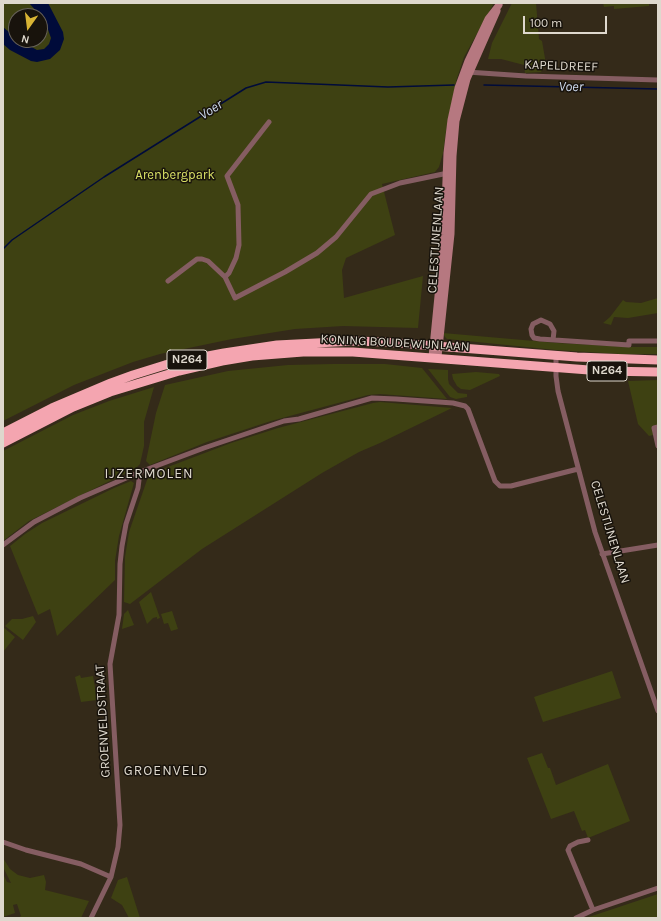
<!DOCTYPE html>
<html>
<head>
<meta charset="utf-8">
<style>
	body { margin:0 }
	#map { position:relative; width:661px; height:921px; overflow:hidden; background:#342a19; font-family:Karla,sans-serif }
	canvas { display:block }
	.frame { position:absolute; inset:0; border:4px solid #ded8cd; pointer-events:none }
	.north { position:absolute; left:8px; top:8px; width:40px; height:40px; box-sizing:border-box; background:#18130c; border:1px solid #676259; border-radius:50%; rotate:194deg; font-size:11px; font-weight:700; line-height:16px; text-align:center; color:#ded8cd }
	.north::after { content:''; display:block; margin:auto; width:14px; height:18px; background:#d8b434; clip-path:polygon(50% 0,100% 100%,50% 72%,0 100%) }
	.scale { position:absolute; left:523px; top:16px; width:84px; height:18px; box-sizing:border-box; border:2px solid #ded8cd; border-top:0; padding-left:5px; font-size:12px; line-height:14px; white-space:nowrap; color:#ded8cd; -webkit-text-stroke:3px #18130c; paint-order:stroke }
</style>
</head>
<body>
<div id="map">
<canvas width="661" height="921"></canvas>
<div class="frame"></div>
<div class="north">N</div>
<div class="scale">100 m</div>
</div>
<script>
const ctx = document.querySelector('canvas').getContext('2d');
ctx.lineJoin = 'round';
function paint(path, color) { ctx.fillStyle = color; ctx.fill(path, 'evenodd'); }
const shape = rows => new Path2D(rows.map(r => 'M' + r).join(''));
function strokePath(path, color, width, dash) { ctx.strokeStyle = color; ctx.lineWidth = width; ctx.lineCap = dash ? 'butt' : 'round'; ctx.setLineDash(dash || []); ctx.stroke(path); }
function label(font, color, halo, rows, align = 'center') {
  ctx.font = font + ' Karla,sans-serif'; ctx.lineWidth = 3; ctx.setLineDash([]); ctx.textBaseline = 'middle'; ctx.strokeStyle = halo; ctx.fillStyle = color; for (const [text, x, y, turn = 0] of rows) {
    ctx.save(); ctx.translate(x, y); ctx.rotate((+turn || 0) * Math.PI / 180); ctx.textAlign = isNaN(turn) ? turn : align; if (halo) ctx.strokeText(text, 0, 0); ctx.fillText(text, 0, 0); ctx.restore();
  }
}
paint(shape([
	[3,3,494,3,464,57,457,78,447,124,443,153,439,167,435,172,382,184,395,235,346,258,342,270,344,298,423,276,418,328,343,326,295,329,232,339,160,354,133,362,74,385,3,421],
	[16,16,40,16,40,40,16,40],
	[512,3,536,3,539,39,542,41,546,64,541,72,525,73,524,65,501,59,488,59,492,43],
	[603,3,649,3,649,6,614,9,614,6,604,7],
	[658,298,658,313,628,318,614,317,611,325,603,323,610,317,623,300,626,302,641,303],
	[443,333,557,343,630,347,658,347,658,354,620,354,556,350,447,339,445,337],
	[333,364,385,364,422,368,447,399,380,394,368,395,271,421,207,442,150,465,146,461,156,413,165,385,228,371,288,365],
	[428,369,448,370,448,379,449,384,458,393,467,394,467,397,456,399,450,397],
	[476,372,499,374,500,376,470,390,461,389,457,386,453,379,452,374],
	[658,380,658,434,649,436,638,424,628,381],
	[154,387,144,422,144,446,140,464,136,468,29,521,3,541,3,451,73,415,109,401],
	[380,402,452,408,380,443,359,452,322,473,202,549,130,604,124,602,125,557,129,532,147,480,152,473,231,443,278,428,373,403],
	[131,481,134,483,119,536,115,561,115,580,57,636,50,609,38,615,10,546,25,534,42,523,114,488],
	[151,592,160,618,157,619,157,617,153,618,147,624,139,602],
	[128,610,134,625,122,629,124,614],
	[172,611,178,629,171,631,168,623,164,624,161,614],
	[33,616,36,622,23,640,5,626,12,619,22,619],
	[3,627,15,637,3,652],
	[612,671,621,698,543,722,534,697],
	[80,675,81,678,93,676,97,700,81,702,75,677],
	[542,753,548,768,550,768,556,785,608,764,630,821,588,838,585,830,582,831,574,811,551,819,527,758],
	[3,858,10,869,18,875,30,878,44,875,46,882,45,890,89,901,81,918,18,918,21,916,17,904,13,905,15,913,3,917,3,874,7,882,11,883,3,867],
	[127,877,140,918,129,918,122,905,111,898,118,880],
	[658,894,658,918,584,918,592,916]
]), '#3e4112');
paint(shape([
	[29,3,48,3,63,32,64,39,60,50,50,59,37,62,31,61,10,50,3,44,3,27,16,38,16,40,19,40,37,50,44,49,49,44,51,38,45,21]
]), '#000b3a');
strokePath(shape([
	[484,85,658,89],
	[3,249,12,240,104,177,246,88,266,82,388,87,454,85]
]), '#000b3a', 1.5);
strokePath(shape([
	[467,72,526,76,658,80],
	[225,277,229,273,236,258,239,245,238,205,227,176,269,122],
	[168,281,197,259,202,259,208,261,225,277,235,298,285,272,317,253,336,237,371,194,400,183,448,173],
	[553,340,554,331,550,324,541,320,533,324,531,329,532,335,534,338,540,339,629,345,629,341,658,341],
	[556,356,556,376,558,391,595,532,658,711],
	[658,427,654,428,658,446],
	[3,545,34,522,80,498,140,472,204,448,284,421,299,419,372,398,396,399,453,403,465,406,468,409,495,481,500,486,511,486,578,469],
	[602,554,658,545],
	[588,840,578,842,570,846,568,850,593,910],
	[3,842,26,850,81,864,111,877],
	[91,918,111,877,118,847,120,825,110,664,119,615,120,564,122,546,126,524,138,488,140,472],
	[576,918,593,910,658,888]
]), '#855d62', 5);
strokePath(shape([
	[432,357,444,235,447,153,451,120,458,88,468,61,488,19,499,5],
	[438,357,451,234,453,156,456,121,467,79,497,11]
]), '#b67880', 7);
strokePath(shape([
	[3,433,52,408,111,383,133,375,165,365,192,359,224,353,277,345,355,341,384,342,577,357,658,360],
	[3,443,73,407,110,392,179,371,222,361,252,356,303,352,353,352,602,371,658,372]
]), '#f4a5b0', 9);
for (const [x, y, w] of [
	[187,360,40],
	[607,371,40]
]) { const box = new Path2D(); box.roundRect(x - w / 2, y - 10, w, 20, 3); ctx.fillStyle = '#18130c'; ctx.fill(box); strokePath(box, '#ded8cd', 1); }
label('bold 12px', '#ded8cd', null, [
	["N264",187,360],
	["N264",607,371]
]);
label('13px', '#ded8cd', '#18130c', [
	["KAPELDREEF",561,66,2],
	["CELESTIJNENLAAN",436,240,-86],
	["KONING BOUDEWIJNLAAN",395,343,3],
	["CELESTIJNENLAAN",610,532,73],
	["GROENVELDSTRAAT",103,721,-93]
]);
label('13px', '#dae166', '#18130c', [
	["Arenbergpark",175,175]
]);
label('italic 14px', '#cedaed', '#18130c', [
	["Voer",571,87,1],
	["Voer",211,110,-32]
]);
ctx.letterSpacing = '1px';
label('14px', '#ded8cd', '#18130c', [
	["IJZERMOLEN",149,474],
	["GROENVELD",166,771]
]);
ctx.letterSpacing = '0px';
</script>
</body>
</html>
